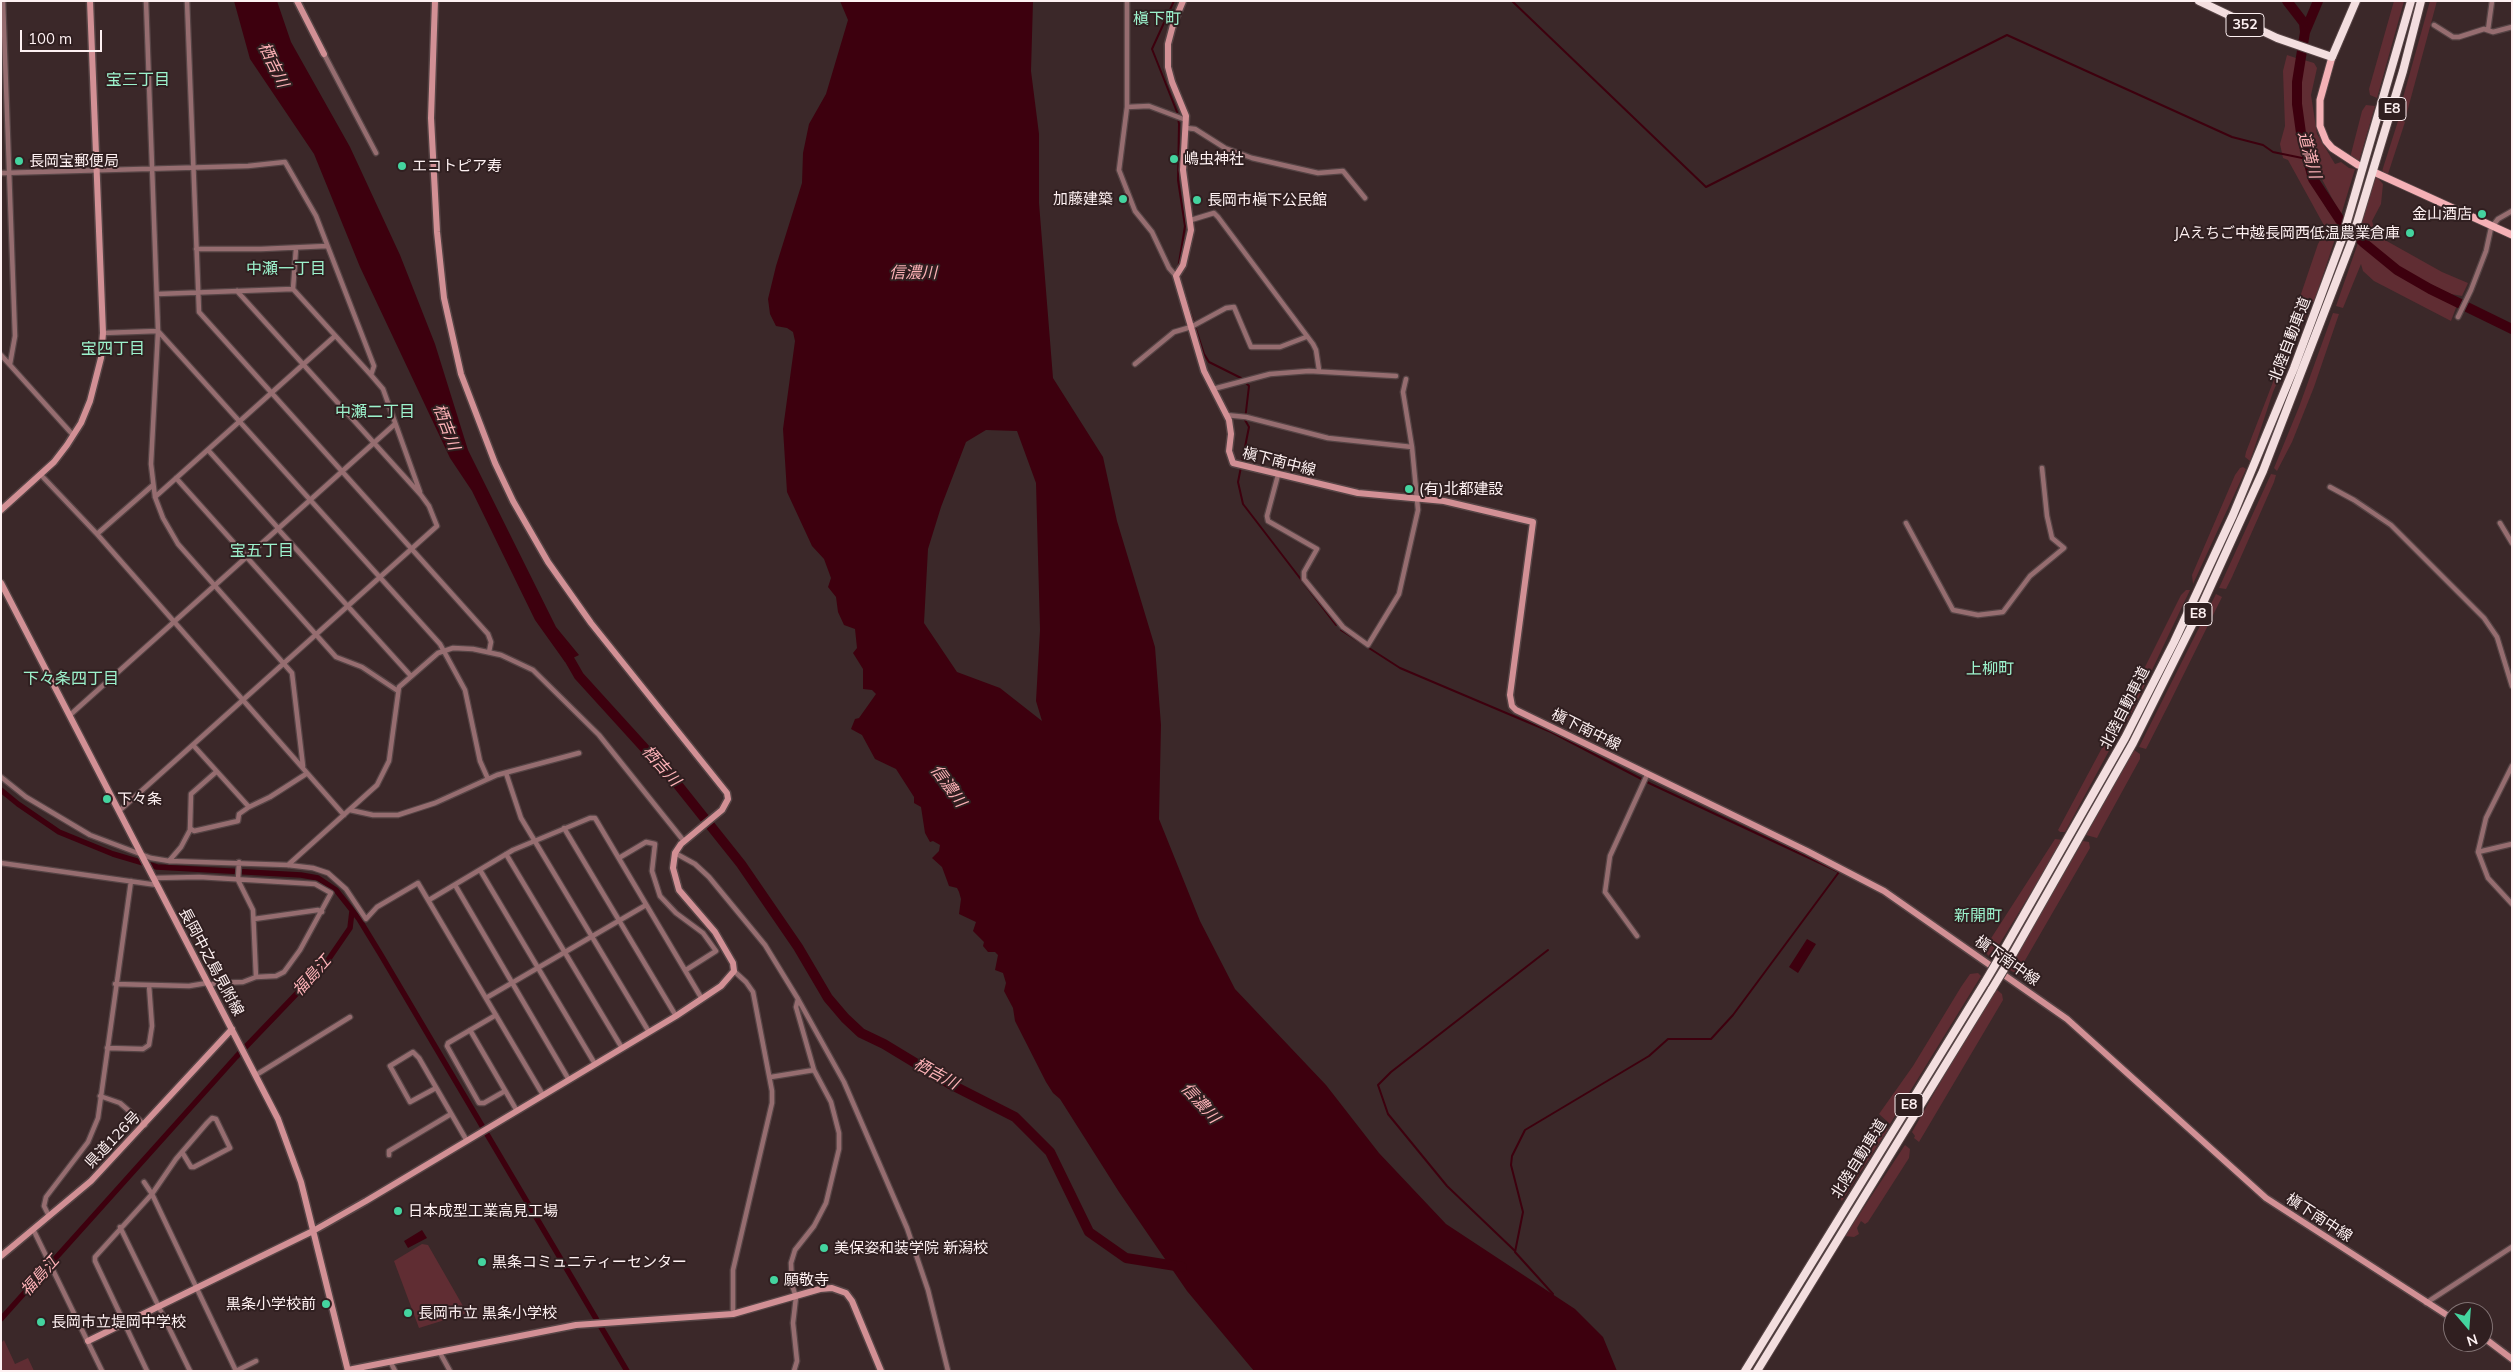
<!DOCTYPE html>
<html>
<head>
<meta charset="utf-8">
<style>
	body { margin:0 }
	#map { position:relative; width:2513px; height:1372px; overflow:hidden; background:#3b2829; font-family:Mulish,sans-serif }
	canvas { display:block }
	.frame { position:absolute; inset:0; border:2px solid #fef1f2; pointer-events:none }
	.north { position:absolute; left:2443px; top:1302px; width:50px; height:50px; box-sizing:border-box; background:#301f20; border:1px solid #827374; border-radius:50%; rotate:162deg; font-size:14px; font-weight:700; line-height:20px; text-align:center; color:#fef1f2 }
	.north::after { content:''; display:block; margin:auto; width:18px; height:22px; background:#44d49f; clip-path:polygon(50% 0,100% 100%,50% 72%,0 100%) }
	.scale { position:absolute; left:20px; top:30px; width:82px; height:22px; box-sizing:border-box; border:2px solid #fef1f2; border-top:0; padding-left:6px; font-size:15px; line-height:18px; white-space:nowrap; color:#fef1f2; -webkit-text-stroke:4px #301f20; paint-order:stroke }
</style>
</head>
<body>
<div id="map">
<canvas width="2513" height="1372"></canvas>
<div class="frame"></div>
<div class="north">N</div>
<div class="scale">100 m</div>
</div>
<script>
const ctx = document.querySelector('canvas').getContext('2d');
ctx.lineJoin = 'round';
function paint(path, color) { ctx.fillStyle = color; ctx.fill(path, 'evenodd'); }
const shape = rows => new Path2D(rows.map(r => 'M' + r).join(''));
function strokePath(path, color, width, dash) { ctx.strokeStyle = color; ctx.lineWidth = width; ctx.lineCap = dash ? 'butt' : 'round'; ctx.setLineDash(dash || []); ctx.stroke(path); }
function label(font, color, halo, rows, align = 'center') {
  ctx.font = font + ' Mulish,"Noto Sans JP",sans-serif'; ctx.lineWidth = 4; ctx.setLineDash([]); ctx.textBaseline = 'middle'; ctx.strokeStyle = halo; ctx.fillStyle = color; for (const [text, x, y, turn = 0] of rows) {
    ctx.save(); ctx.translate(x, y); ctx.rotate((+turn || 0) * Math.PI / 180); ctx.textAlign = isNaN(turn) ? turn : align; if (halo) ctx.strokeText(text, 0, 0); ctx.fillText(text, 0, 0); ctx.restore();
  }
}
paint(shape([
	[2394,1,2404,1,2377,98,2370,95,2369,89],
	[2430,1,2437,1,2406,116,2399,112],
	[2287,55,2299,59,2295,82,2295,104,2309,178,2328,211,2340,224,2314,302,2310,302,2300,297,2318,244,2326,229,2288,160,2283,158,2280,144,2285,126,2283,71],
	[2304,60,2314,63,2317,68,2311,95,2317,134,2335,164,2341,162,2349,168,2355,169,2341,215,2316,168,2303,133,2298,105,2300,81],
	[2366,105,2375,106,2359,161,2351,158,2351,154,2362,111],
	[2399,118,2405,122,2388,174,2382,172,2383,168],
	[2376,176,2383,184,2381,204,2372,221,2376,235,2442,272,2468,283,2462,296,2451,294,2397,268,2366,241,2357,229],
	[2358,243,2392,270,2457,305,2451,321,2374,281,2363,271,2361,264,2343,308,2336,306],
	[2302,307,2309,308,2273,392,2250,461,2245,457,2246,452],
	[2333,313,2339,314,2314,387,2292,442,2277,471,2274,468,2299,407],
	[2243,467,2246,469,2193,584,2192,575,2235,475,2240,468],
	[2271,474,2276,475,2274,482,2232,577,2226,589,2219,588],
	[2186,590,2190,590,2132,712,2115,743,2111,740,2111,737,2120,717,2181,595],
	[2216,594,2222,597,2170,702,2146,749,2139,747],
	[2103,746,2111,747,2065,832,2060,832,2058,830],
	[2134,750,2140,754,2140,759,2101,830,2097,838,2086,835],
	[2055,839,2063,840,1991,958,1985,952,1988,943],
	[2083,841,2089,842,2090,848,2020,969,2015,973,2008,969],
	[1978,973,1981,976,1890,1124,1879,1114,1913,1066,1961,987,1970,974],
	[1996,989,2002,994,2003,1000,1919,1142,1914,1138,1915,1136,1912,1132,1949,1067],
	[1880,1122,1888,1129,1842,1201,1835,1194,1835,1189,1874,1125],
	[1905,1145,1910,1149,1909,1158,1868,1222,1865,1224,1861,1221,1857,1228,1859,1234,1854,1237,1845,1236],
	[422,1244,428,1245,467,1313,419,1328,394,1261],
	[4,1340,15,1364,28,1358,34,1371,1,1371,1,1343]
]), '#602d33');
paint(shape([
	[234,1,277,1,291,42,350,147,400,255,435,344,468,450,556,627,579,655,565,662,535,620,472,491,450,458,360,267,314,154,250,59],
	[840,1,1033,1,1031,71,1039,134,1039,203,1053,378,1103,457,1117,521,1155,647,1161,725,1159,819,1200,921,1235,989,1326,1085,1379,1153,1446,1224,1575,1309,1603,1337,1617,1371,1254,1371,1187,1291,1119,1192,1060,1099,1053,1093,1046,1082,1015,1021,1013,1008,1004,991,1006,983,1003,973,995,970,998,955,995,952,988,952,983,946,984,942,973,931,976,922,959,914,961,899,959,892,957,888,949,886,942,867,932,858,939,851,940,845,933,841,930,842,925,833,921,807,914,803,914,797,896,769,875,759,862,735,851,729,855,719,859,718,876,694,872,690,863,689,863,669,853,653,857,648,855,629,844,625,838,612,836,597,828,587,831,578,824,559,812,546,787,492,783,429,795,341,793,332,787,328,776,326,770,314,768,299,776,266,802,183,803,153,809,124,826,94,848,20],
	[986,430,1017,431,1036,483,1040,630,1036,701,1042,721,1000,688,957,672,924,623,928,549,941,507,966,442],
	[1807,939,1816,944,1798,973,1789,967],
	[422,1230,427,1238,408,1248,404,1241]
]), '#3d000e');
strokePath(shape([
	[1174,1,1152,49,1177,112,1179,124,1178,180,1185,226,1178,269],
	[1512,1,1706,187,2007,35,2232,137,2263,145,2273,152,2307,159],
	[1181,283,1204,354,1209,362,1241,378,1249,386,1245,420,1249,427,1238,482,1243,504,1336,625],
	[1341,630,1400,668,1551,732,1651,784,1839,872,1733,1015,1711,1039,1668,1039,1649,1056,1525,1130,1512,1156,1511,1165,1523,1212,1515,1252,1553,1294],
	[1515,1251,1447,1186,1388,1114,1378,1085,1391,1072,1548,950]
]), '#3d000e', 2);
strokePath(shape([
	[1,790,18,804,59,832,113,854,157,867,301,875,318,878,336,890,359,919,381,955,627,1371],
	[1,1319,236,1057,326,963,350,928,352,911]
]), '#3d000e', 5.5);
strokePath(shape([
	[2287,1,2304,23,2305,32],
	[2318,1,2305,32,2297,82,2297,104,2301,133,2313,179,2340,220,2364,243,2397,270,2430,289,2512,329],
	[564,650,579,676,678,785,741,864,798,947,828,998,845,1018,861,1033,884,1044,950,1084,1015,1117,1050,1152,1089,1232,1126,1258,1182,1267]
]), '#3d000e', 10);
const street = shape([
	[3,1,15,336,10,364],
	[146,1,158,331,151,464,155,497,163,518,178,544,292,673,303,766],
	[187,1,199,312,488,634,491,642,489,652],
	[1127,1,1127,107,1119,170,1135,211,1152,232,1169,268,1176,276],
	[2434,25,2453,37,2459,37,2484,29,2493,32,2512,27],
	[2488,30,2492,1],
	[324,54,376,153],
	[1127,107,1149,106,1186,120],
	[1186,128,1195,129,1225,148,1252,158,1318,173,1343,171,1365,198],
	[1,173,248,166,285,162,316,216,374,366,371,375,383,389,420,492],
	[1191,220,1214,213,1218,217,1313,344,1316,350,1319,370],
	[196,249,261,249,327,246],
	[293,289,371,375],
	[157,294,293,289,296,248],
	[2458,317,2471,290,2486,251,2491,228,2498,219,2512,211],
	[103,333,158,331,440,644,465,690,480,761,488,779],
	[1,355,73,435],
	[1135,364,1174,332,1191,327,1226,308,1234,307,1251,347,1280,347,1306,337],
	[1213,389,1270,374,1309,371,1396,376],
	[1226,415,1246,417,1328,438,1412,447],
	[208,450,278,528],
	[41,475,97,534,344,815],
	[1278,475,1267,516,1268,521,1317,549,1304,572,1304,579,1343,627,1368,645,1399,594,1418,510,1412,447,1403,392,1406,379],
	[176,478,336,657,362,667,398,691],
	[2330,487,2354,500,2391,525,2484,618,2497,637,2512,686],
	[155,497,335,336],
	[1906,523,1953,610,1978,615,2003,612,2030,576,2064,548,2052,538,2047,516,2042,468],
	[2500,523,2512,543],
	[278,529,410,675],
	[97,534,153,485],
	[70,715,395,424],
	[193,745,249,807,270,797,306,774],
	[2512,766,2486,818,2478,852,2488,878,2512,904],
	[506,773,521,818,649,1032],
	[1,777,26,797,90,835,151,858,169,861,288,865,313,868,328,873,346,889,366,919,377,907,418,883,543,1095],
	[350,810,373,815,398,815,435,803,497,775,579,753],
	[119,811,437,526,429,506,421,495,237,291],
	[190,828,194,831,238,821,239,814,249,807],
	[564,828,676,1016],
	[2478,852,2512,844],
	[675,853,695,864,709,877,765,945,798,999,844,1082,907,1228,928,1290,948,1371],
	[506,854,622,1048],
	[619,858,646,842,655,844,652,871,660,896,676,913,703,933,716,951,686,970],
	[169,861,181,847,190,830,191,794,216,772],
	[239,862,238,880,253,910,256,977],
	[1,863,157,885],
	[288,865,377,785,389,761,399,687,438,653,453,648,473,649,501,655,533,670,599,735,683,840],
	[480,870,595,1064],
	[154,878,199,877,299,883,315,884,331,893,300,950,284,972,276,976,256,977,243,982,215,983,209,986],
	[455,885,569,1080],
	[429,900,513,850,590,818,595,818,702,999],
	[254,919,318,910,322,912],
	[1637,936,1605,892,1610,856,1647,775],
	[115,984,189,986,207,983],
	[486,998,646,905],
	[496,1015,448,1043,447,1046,479,1103,484,1103,505,1091],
	[470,1030,517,1111],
	[107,1048,143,1049,149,1045,152,1026,149,985],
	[256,1075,350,1017],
	[771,1077,814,1070],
	[436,1088,410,1102,390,1066,413,1052,419,1058,467,1141],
	[100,1096,120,1103,145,1125],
	[389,1155,389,1151,451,1114],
	[144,1182,152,1194,236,1371],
	[49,1216,44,1206,46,1197,88,1142,98,1118,131,881],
	[120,1227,190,1371],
	[33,1229,102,1371],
	[2426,1303,2512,1247],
	[733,1314,733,1270,772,1103,772,1091,753,992,746,982,734,971],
	[439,1351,450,1371],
	[390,1361,395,1371],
	[147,1371,95,1261,95,1257,152,1194,176,1159,182,1152,207,1123,212,1118,216,1119,230,1148,194,1167,191,1167,182,1152],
	[236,1371,256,1361],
	[794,1371,797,1361,793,1323,796,1297,792,1285,791,1263,795,1250,814,1226,826,1203,839,1149,839,1133,831,1102,814,1070,796,1007,798,999]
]);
const secondary = shape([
	[297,1,324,54],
	[1183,1,1173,25,1168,44,1168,67,1172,82,1186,116,1183,170,1191,230,1183,265,1176,276,1204,371,1229,420,1231,434,1229,451,1233,463,1358,493,1444,501,1533,522,1510,695,1512,706,1516,710,1807,851,1884,891,2067,1019,2266,1198,2453,1319],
	[1,510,54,462,67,445,81,423,90,401,101,358,103,333,90,1],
	[1,583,278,1119,301,1182,348,1371],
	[1,1256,91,1181,232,1029],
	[2483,1337,2512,1359],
	[88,1341,313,1231,366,1201,676,1016,721,986,734,971,733,963,715,932,679,890,673,868,675,853,681,844,722,810,728,799,727,793,591,623,548,562,513,501,495,463,461,374,444,298,437,232,431,118,435,1],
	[348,1370,576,1325,733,1314,820,1289,832,1288,846,1293,852,1301,881,1371]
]);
const primary = shape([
	[2332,57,2320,100,2320,126,2326,141,2332,148,2358,165],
	[2376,173,2512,235]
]);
const highway = shape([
	[2199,1,2277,38,2332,57,2356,1],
	[1998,960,2125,738,2174,642,2233,515,2294,368,2342,239,2411,1],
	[2006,966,2133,743,2202,605,2263,471,2351,243,2403,71,2421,1],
	[1745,1371,1985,982],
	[1757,1371,1992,989]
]);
strokePath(street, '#564445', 7);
strokePath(secondary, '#564445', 9);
strokePath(primary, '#564445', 9);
strokePath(highway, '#564445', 10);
strokePath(street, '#966d70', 4.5);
strokePath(secondary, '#d29095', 6);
strokePath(primary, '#f5b1b6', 7);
strokePath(highway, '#f3dedf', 8);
const highwayBridge = shape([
	[1985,982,1998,960],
	[1992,989,2006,966]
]);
strokePath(highwayBridge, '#564445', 10, []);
strokePath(highwayBridge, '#f3dedf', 8);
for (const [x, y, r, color] of [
	[1174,159,5,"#44d49f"],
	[19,161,5,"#44d49f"],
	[402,166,5,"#44d49f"],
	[1123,199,5,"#44d49f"],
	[1197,200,5,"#44d49f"],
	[2482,214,5,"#44d49f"],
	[2410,233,5,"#44d49f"],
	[1409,489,5,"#44d49f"],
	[107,799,5,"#44d49f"],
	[398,1211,5,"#44d49f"],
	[824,1248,5,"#44d49f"],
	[482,1262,5,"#44d49f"],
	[774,1280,5,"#44d49f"],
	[326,1304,5,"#44d49f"],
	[408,1313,5,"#44d49f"],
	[41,1322,5,"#44d49f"]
]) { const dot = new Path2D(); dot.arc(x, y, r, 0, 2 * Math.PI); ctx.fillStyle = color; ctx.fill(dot); strokePath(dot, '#301f20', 2); }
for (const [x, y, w] of [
	[2245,25,38],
	[2392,109,28],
	[2198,614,28],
	[1909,1105,28]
]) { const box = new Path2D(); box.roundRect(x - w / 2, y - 11.5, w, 23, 4); ctx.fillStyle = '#301f20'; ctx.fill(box); strokePath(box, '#fef1f2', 1); }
label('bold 14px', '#fef1f2', null, [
	["352",2245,25],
	["E8",2392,109],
	["E8",2198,614],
	["E8",1909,1105]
]);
label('15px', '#fef1f2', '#301f20', [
	["嶋虫神社",1184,159],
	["長岡宝郵便局",29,161],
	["エコトピア寿",412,166],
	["加藤建築",1113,199,"right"],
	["長岡市槇下公民館",1207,200],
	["金山酒店",2472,214,"right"],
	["JAえちご中越長岡西低温農業倉庫",2400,233,"right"],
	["(有)北都建設",1419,489],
	["下々条",117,799],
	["日本成型工業高見工場",408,1211],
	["美保姿和装学院 新潟校",834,1248],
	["黒条コミュニティーセンター",492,1262],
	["願敬寺",784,1280],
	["黒条小学校前",316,1304,"right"],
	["長岡市立 黒条小学校",418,1313],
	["長岡市立堤岡中学校",51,1322]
], 'left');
label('15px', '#fef1f2', '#301f20', [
	["北陸自動車道",2290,340,-69],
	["槇下南中線",1279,462,14],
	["北陸自動車道",2125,708,-63],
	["槇下南中線",1586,730,26],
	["槇下南中線",2007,961,35],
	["長岡中之島見附線",211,962,62],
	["県道126号",113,1140,-46],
	["北陸自動車道",1859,1159,-58],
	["槇下南中線",2319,1218,33]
]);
label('16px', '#9cf2cc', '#301f20', [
	["槇下町",1157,19],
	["宝三丁目",138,80],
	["中瀬一丁目",286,269],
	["宝四丁目",113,349],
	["中瀬二丁目",375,412],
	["宝五丁目",262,551],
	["上柳町",1990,669],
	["下々条四丁目",71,679],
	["新開町",1978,916]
]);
label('italic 16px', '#fdb2b7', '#301f20', [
	["栖吉川",273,65,64],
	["道満川",2309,155,75],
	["信濃川",913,273],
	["栖吉川",446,427,69],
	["栖吉川",661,766,48],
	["信濃川",948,786,54],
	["福島江",312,976,-48],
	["栖吉川",936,1074,28],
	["信濃川",1200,1103,48],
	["福島江",40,1276,-48]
]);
</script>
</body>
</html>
